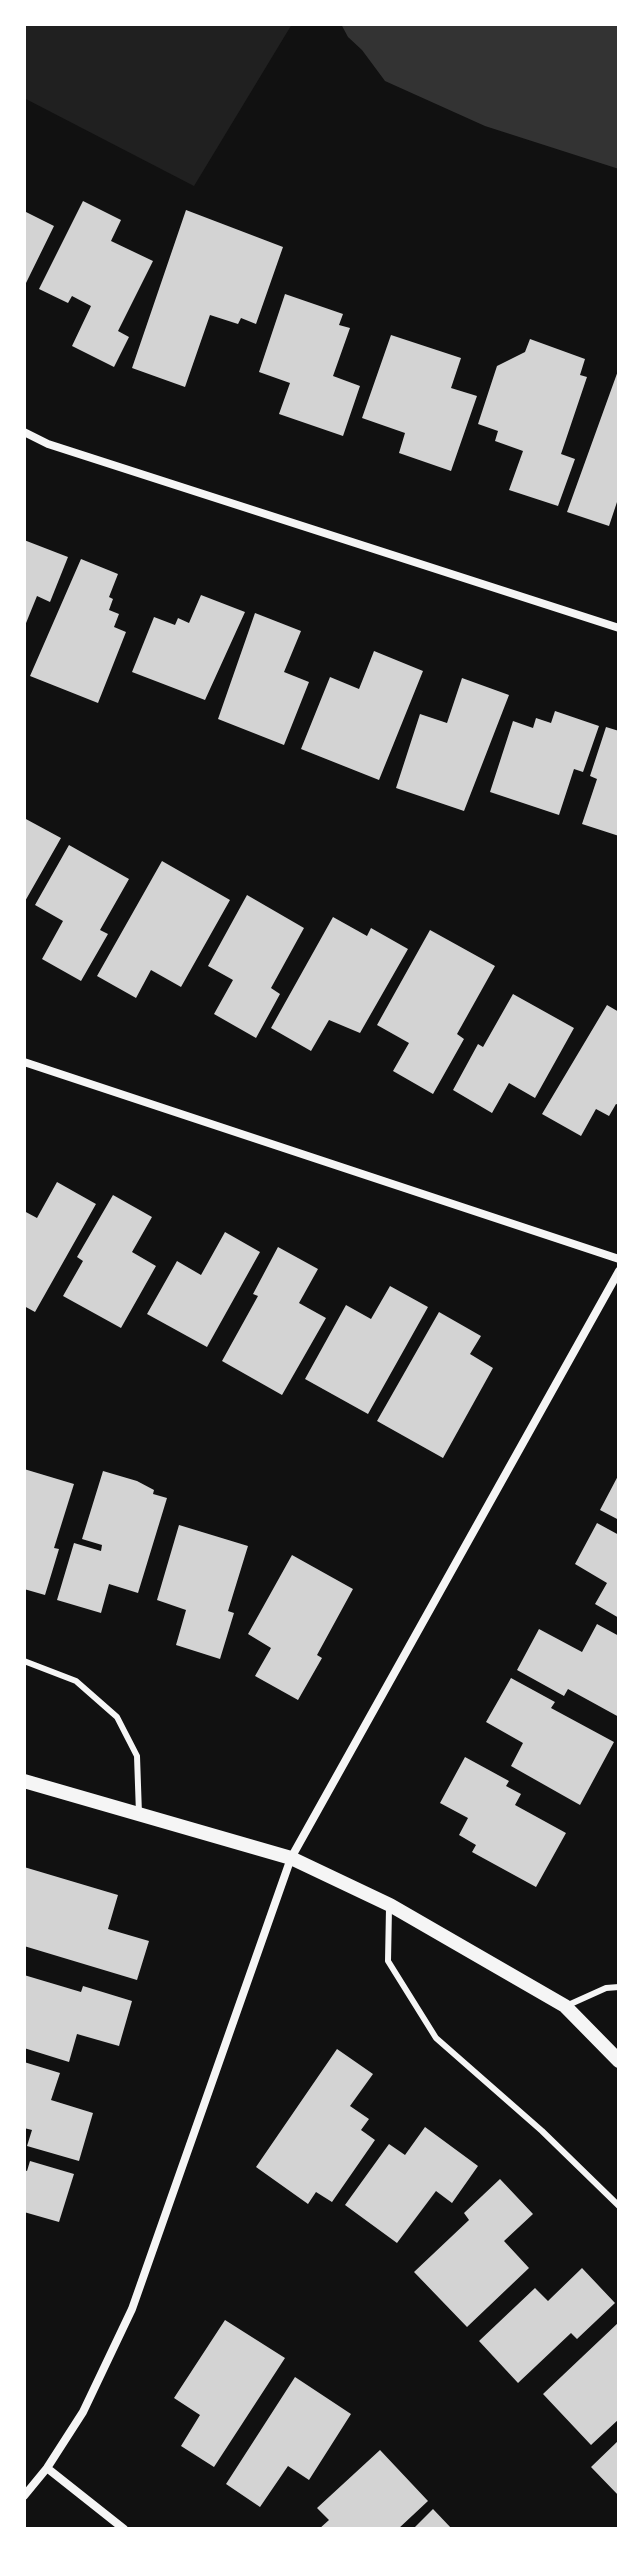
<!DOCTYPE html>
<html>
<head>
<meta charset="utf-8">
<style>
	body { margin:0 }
	#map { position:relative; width:643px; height:2553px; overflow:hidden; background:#111; font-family:Inter,sans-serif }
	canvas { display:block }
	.frame { position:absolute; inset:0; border:26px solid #fff; pointer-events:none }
</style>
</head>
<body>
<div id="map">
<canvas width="643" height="2553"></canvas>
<div class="frame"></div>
</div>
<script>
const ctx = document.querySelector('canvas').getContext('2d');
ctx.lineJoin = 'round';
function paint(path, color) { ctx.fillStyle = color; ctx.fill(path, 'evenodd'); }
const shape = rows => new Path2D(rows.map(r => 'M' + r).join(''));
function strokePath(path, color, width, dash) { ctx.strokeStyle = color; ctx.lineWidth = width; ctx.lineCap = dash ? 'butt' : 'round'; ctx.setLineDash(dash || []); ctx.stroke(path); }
paint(shape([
	[24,24,292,24,194,186,24,98]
]), '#202020');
paint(shape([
	[341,24,619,24,619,169,485,126,385,81,362,50,348,37]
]), '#333');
paint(shape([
	[83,201,121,220,111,241,153,261,118,331,129,337,114,367,72,346,91,306,72,296,68,303,39,289],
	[186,210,283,247,256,324,241,318,238,324,210,315,185,387,132,368],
	[24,211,54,226,26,283,24,282],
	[285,294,343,314,339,325,350,328,333,376,360,386,343,436,279,414,290,383,259,372],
	[391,335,461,358,451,388,477,396,451,471,399,453,405,433,362,418],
	[530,339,585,359,580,375,587,377,561,454,575,459,558,506,509,490,523,451,495,441,498,431,478,424,497,366,525,352],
	[619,368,619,502,617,502,609,526,567,512],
	[24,540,68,557,50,602,37,596,24,628],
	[81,559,118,574,109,597,113,599,109,610,119,614,114,627,126,632,98,703,30,676],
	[201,595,245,612,205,700,132,672,154,617,175,625,178,618,189,623],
	[255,613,301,631,284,672,309,682,284,745,218,719],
	[374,651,423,671,379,780,301,749,330,677,359,689],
	[462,678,509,695,464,811,396,788,420,714,447,723],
	[555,711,599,726,583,772,574,769,559,815,490,792,513,721,533,728,536,718,551,723],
	[606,727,619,731,619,836,582,824,597,779,590,776],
	[24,818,61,838,24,903],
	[69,845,129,879,100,930,108,934,81,981,42,959,63,921,35,905],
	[162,861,230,900,181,987,151,970,136,998,97,976],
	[247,895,304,928,271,988,280,994,256,1038,214,1014,233,980,208,966],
	[333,917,367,936,371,928,408,949,360,1033,329,1020,311,1051,271,1028],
	[430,930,495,966,457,1034,464,1039,433,1094,393,1071,409,1043,377,1025],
	[513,994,574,1028,535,1098,509,1083,492,1113,453,1090,478,1044,483,1047],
	[607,1005,619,1012,619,1105,616,1104,609,1116,596,1109,581,1136,542,1114],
	[57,1182,96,1204,35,1312,24,1306,24,1211,37,1218],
	[113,1195,152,1217,132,1252,156,1266,121,1328,63,1296,83,1261,77,1257],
	[225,1232,260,1252,207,1347,147,1314,177,1261,201,1275],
	[278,1247,318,1269,299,1303,326,1318,282,1395,222,1361,258,1296,253,1294],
	[390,1286,428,1307,368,1414,305,1379,346,1305,371,1319],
	[439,1312,481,1336,470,1354,493,1368,443,1458,377,1421],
	[24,1469,74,1484,54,1548,59,1549,45,1595,24,1589],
	[103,1471,137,1481,154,1490,153,1494,167,1498,138,1593,109,1584,101,1613,57,1600,74,1543,101,1551,102,1545,82,1539],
	[619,1474,619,1520,600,1510],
	[597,1523,619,1535,619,1618,595,1604,607,1583,575,1564],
	[179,1525,248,1546,228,1611,234,1613,220,1659,176,1645,186,1610,157,1600],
	[292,1555,353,1589,317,1655,322,1658,298,1700,255,1676,271,1648,248,1634],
	[597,1624,619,1636,619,1717,568,1689,564,1696,517,1670,539,1629,582,1652],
	[511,1678,555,1702,551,1708,614,1742,580,1805,511,1766,523,1743,486,1722],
	[465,1757,509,1781,506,1786,521,1794,515,1805,566,1833,536,1887,472,1852,476,1845,459,1835,468,1818,440,1803],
	[24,1867,118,1895,108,1929,149,1941,137,1980,24,1946,26,1905,24,1904],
	[24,1975,81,1992,83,1986,132,2001,119,2046,77,2034,69,2062,24,2048],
	[337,2049,373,2074,350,2106,369,2119,361,2130,375,2140,332,2202,316,2192,308,2204,256,2167],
	[24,2062,60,2073,51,2100,93,2113,79,2161,27,2146,32,2130,24,2128],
	[425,2127,478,2166,452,2203,436,2191,397,2243,345,2205,389,2144,405,2155],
	[30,2161,74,2174,59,2222,24,2212,24,2170,27,2171],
	[500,2179,533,2214,504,2241,529,2268,467,2327,414,2272,469,2220,464,2213],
	[582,2268,615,2303,577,2339,571,2333,518,2383,479,2341,535,2288,548,2301],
	[225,2320,285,2358,214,2467,181,2446,200,2415,174,2398],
	[619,2322,619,2419,591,2445,543,2394],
	[295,2377,351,2414,309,2480,288,2466,260,2507,226,2484],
	[619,2440,619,2496,591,2467],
	[380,2450,428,2501,398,2529,319,2529,329,2520,317,2508],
	[433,2509,452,2529,413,2529]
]), '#d3d3d3');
strokePath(shape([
	[24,1661,76,1681,117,1717,137,1756,139,1814],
	[389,1908,388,1961,436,2038,542,2131,619,2206],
	[566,2006,606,1988,619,1987]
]), '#f5f5f5', 6);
strokePath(shape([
	[24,432,48,444,619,628],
	[24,1062,619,1259],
	[47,2468,124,2529],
	[24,2496,47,2468,83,2412,132,2309,291,1858,619,1271]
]), '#f5f5f5', 8);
strokePath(shape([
	[24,1781,291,1858,390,1905,565,2006,619,2061]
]), '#f5f5f5', 14);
</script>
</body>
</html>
